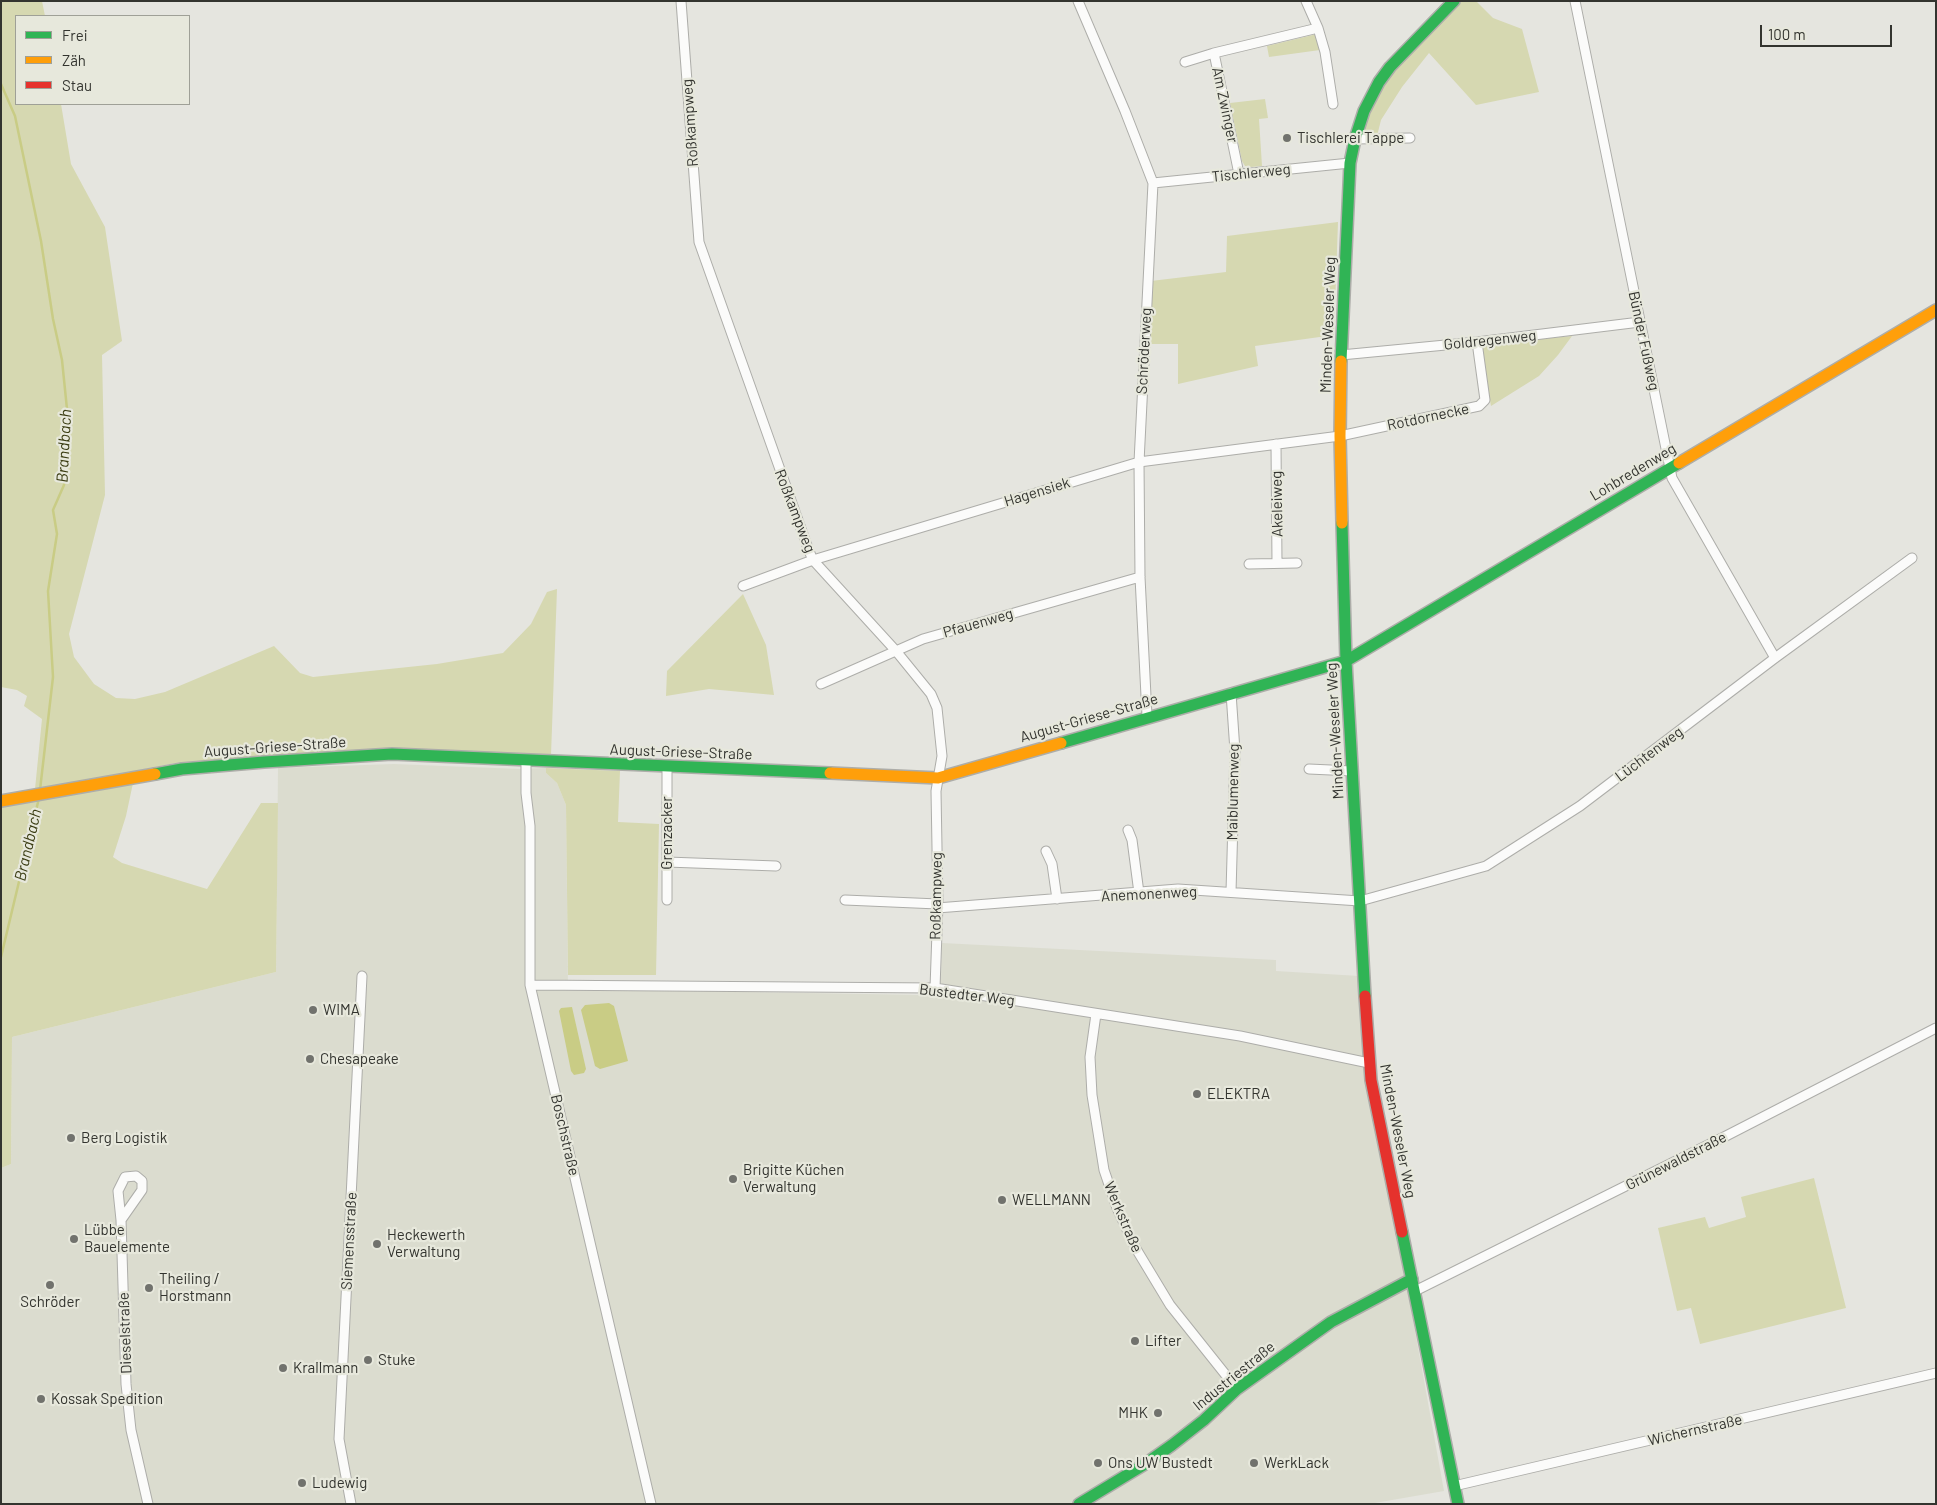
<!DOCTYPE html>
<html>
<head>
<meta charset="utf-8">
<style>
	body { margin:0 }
	#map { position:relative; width:1937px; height:1505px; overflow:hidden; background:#e5e5df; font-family:Barlow,sans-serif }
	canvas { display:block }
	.frame { position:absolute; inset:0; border:2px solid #33342f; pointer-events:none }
	.legend { position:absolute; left:15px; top:15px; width:175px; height:90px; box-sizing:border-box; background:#e7e8dc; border:1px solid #9fa097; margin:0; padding:6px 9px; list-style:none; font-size:15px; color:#33342f }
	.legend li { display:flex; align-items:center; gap:10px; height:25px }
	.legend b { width:25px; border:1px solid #9fa097 }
	.scale { position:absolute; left:1760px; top:25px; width:132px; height:22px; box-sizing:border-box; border:2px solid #33342f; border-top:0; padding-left:6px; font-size:15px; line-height:18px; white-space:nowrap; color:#33342f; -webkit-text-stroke:4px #e7e8dc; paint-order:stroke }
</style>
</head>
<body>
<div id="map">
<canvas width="1937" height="1505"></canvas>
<div class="frame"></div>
<ul class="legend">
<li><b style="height:6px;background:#30b455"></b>Frei</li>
<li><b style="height:6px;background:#ff9f0a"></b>Zäh</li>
<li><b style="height:6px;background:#e5322d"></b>Stau</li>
</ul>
<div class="scale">100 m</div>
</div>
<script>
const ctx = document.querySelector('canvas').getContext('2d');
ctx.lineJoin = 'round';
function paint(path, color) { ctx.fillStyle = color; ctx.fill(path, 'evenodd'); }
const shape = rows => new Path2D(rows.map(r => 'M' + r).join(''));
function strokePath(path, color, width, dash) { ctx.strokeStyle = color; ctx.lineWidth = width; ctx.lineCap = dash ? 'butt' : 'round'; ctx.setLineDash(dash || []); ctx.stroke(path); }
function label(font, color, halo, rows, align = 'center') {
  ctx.font = font + ' Barlow,sans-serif'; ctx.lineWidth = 4.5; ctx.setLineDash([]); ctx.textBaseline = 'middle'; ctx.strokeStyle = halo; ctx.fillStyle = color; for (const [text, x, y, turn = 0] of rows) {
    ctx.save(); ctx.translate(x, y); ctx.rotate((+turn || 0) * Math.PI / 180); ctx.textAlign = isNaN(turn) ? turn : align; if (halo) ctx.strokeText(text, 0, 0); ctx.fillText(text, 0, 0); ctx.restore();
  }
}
paint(shape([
	[394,764,520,769,546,768,546,773,557,783,566,805,568,989,924,995,941,978,942,943,1276,960,1276,971,1359,976,1366,1081,1410,1303,1444,1491,1369,1504,1,1504,1,1168,11,1164,12,1037,276,972,278,768]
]), '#dbdccf');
paint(shape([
	[1,1,42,1,45,16,16,16,16,104,61,104,71,164,105,227,122,341,102,355,105,495,69,634,74,657,94,684,116,698,135,699,165,692,274,646,300,673,313,677,437,664,503,653,531,624,547,592,557,589,551,755,395,748,175,763,62,786,35,789,42,719,24,706,27,696,17,690,1,687],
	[1462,1,1476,1,1493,18,1522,29,1539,92,1476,105,1429,53,1402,87,1381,120,1377,136,1360,135,1378,93,1395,69,1419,42],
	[1317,34,1320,50,1269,57,1267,46],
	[1265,99,1268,118,1259,119,1262,166,1251,167,1245,166,1242,161,1230,103],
	[1338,222,1334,335,1255,346,1258,366,1178,384,1178,344,1146,344,1151,281,1226,272,1227,236],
	[1572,336,1558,355,1539,376,1491,406,1481,353,1483,347,1487,344],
	[743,594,766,645,774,695,709,689,666,696,667,671],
	[546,768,620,771,618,822,659,824,656,975,568,975,566,805,557,783,546,773],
	[133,783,126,816,113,857,122,863,207,889,261,803,278,803,276,972,12,1037,11,1164,1,1168,1,805],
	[1814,1178,1846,1308,1700,1344,1691,1308,1677,1311,1658,1228,1705,1217,1709,1228,1746,1217,1741,1197]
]), '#d6d8b1');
paint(shape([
	[609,1003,614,1006,628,1061,600,1069,595,1066,581,1010,585,1005],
	[572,1007,586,1069,584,1073,574,1075,571,1071,559,1011,561,1008]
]), '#c9cc85');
strokePath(shape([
	[1,84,15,116,41,241,53,319,62,360,68,419,64,485,53,510,57,534,48,591,53,677,40,790],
	[1,957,39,798]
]), '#c9cc85', 2.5);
const street = shape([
	[681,1,699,242,809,551,813,560,896,651,931,694,937,708,942,756,936,791,938,904,935,988],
	[1078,1,1125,111,1153,183,1139,462,1140,577,1147,716],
	[1306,1,1318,28,1325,52,1333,104],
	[1575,1,1672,478,1775,658],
	[1185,62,1214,53],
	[1355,139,1410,138],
	[1239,174,1214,53,1318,28],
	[1153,183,1350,163],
	[1341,355,1477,342,1640,322],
	[1276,444,1277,563],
	[1249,564,1297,563],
	[743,586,813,560,1139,462,1340,436,1479,406,1485,400,1477,342],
	[821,684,923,639,1140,577],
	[526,760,526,793,530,826,530,985,651,1504],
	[1309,769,1352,771],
	[1128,830,1132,840,1139,893],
	[1046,851,1052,864,1057,899],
	[667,862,776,866],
	[1231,892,1235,751,1231,693],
	[667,900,667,766],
	[845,900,938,904],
	[937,908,1178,889,1360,901,1486,866,1580,806,1775,658,1912,558],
	[530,985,935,988,1240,1036,1369,1063],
	[1096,1014,1090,1057,1092,1095,1104,1170,1117,1208,1135,1247,1170,1305,1237,1389],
	[121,1220,118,1191,125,1177,136,1176,142,1181,142,1190,121,1220,126,1384,131,1430,148,1504],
	[1415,1291,1724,1137,1936,1028],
	[1454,1486,1936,1373],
	[351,1504,339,1439,362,976]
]);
const fast = shape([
	[1341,361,1350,163,1355,139,1364,111,1379,82,1390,67,1454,1],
	[1342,523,1346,661,1365,996],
	[1061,743,1346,661,1679,463],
	[155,774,182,769,264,762,392,754,830,773],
	[1402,1232,1458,1504],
	[1079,1504,1145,1464,1172,1445,1204,1420,1237,1389,1331,1322,1412,1279]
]);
const slow = shape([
	[1341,361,1340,436,1342,523],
	[1679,463,1936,310],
	[830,773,938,778,1061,743],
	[1,801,155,774]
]);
const jam = shape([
	[1365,996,1371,1080,1402,1232]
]);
strokePath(street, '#adada9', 11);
strokePath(fast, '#adada9', 14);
strokePath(slow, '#adada9', 14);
strokePath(jam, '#adada9', 14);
strokePath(street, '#fbfbfa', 9);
strokePath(fast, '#30b455', 11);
strokePath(slow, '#ff9f0a', 11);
strokePath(jam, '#e5322d', 11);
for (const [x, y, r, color] of [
	[1287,138,5,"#71726d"],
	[313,1010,5,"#71726d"],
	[310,1059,5,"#71726d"],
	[1197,1094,5,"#71726d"],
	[71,1138,5,"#71726d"],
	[733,1179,5,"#71726d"],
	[1002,1200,5,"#71726d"],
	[74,1239,5,"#71726d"],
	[377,1244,5,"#71726d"],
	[50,1285,5,"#71726d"],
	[149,1288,5,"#71726d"],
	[1135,1341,5,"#71726d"],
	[368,1360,5,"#71726d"],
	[283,1368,5,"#71726d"],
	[41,1399,5,"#71726d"],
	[1158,1413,5,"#71726d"],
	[1098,1463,5,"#71726d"],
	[1254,1463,5,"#71726d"],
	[302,1483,5,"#71726d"]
]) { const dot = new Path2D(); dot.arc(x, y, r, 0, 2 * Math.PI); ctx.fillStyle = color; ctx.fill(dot); strokePath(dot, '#e7e8dc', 2); }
label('15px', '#33342f', '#e7e8dc', [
	["Am Zwinger",1225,105,78],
	["Roßkampweg",690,123,-94],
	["Tischlerweg",1251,173,-6],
	["Minden-Weseler Weg",1328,325,-88],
	["Goldregenweg",1490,340,-6],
	["Bünder Fußweg",1644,341,78],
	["Schröderweg",1144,351,-87],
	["Rotdornecke",1428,417,-12],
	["Lohbredenweg",1633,472,-31],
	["Hagensiek",1037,492,-17],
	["Akeleiweg",1277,504,-91],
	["Roßkampweg",795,511,69],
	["Pfauenweg",978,623,-16],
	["August-Griese-Straße",1089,718,-16],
	["Minden-Weseler Weg",1335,731,-93],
	["August-Griese-Straße",275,747,-4],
	["August-Griese-Straße",681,752,2],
	["Lüchtenweg",1649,754,-37],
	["Maiblumenweg",1233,792,-89],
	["Grenzacker",667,833,-90],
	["Anemonenweg",1149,894,-3],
	["Roßkampweg",936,896,-89],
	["Bustedter Weg",967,995,7],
	["Minden-Weseler Weg",1398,1131,79],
	["Boschstraße",565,1135,77],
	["Grünewaldstraße",1676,1161,-27],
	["Werkstraße",1123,1217,67],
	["Siemensstraße",349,1241,-87],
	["Dieselstraße",125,1333,-92],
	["Industriestraße",1234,1376,-39],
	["Wichernstraße",1695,1430,-13]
]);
label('15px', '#33342f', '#e7e8dc', [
	["Tischlerei Tappe",1297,138],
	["WIMA",323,1010],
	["Chesapeake",320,1059],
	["ELEKTRA",1207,1094],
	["Berg Logistik",81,1138],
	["Brigitte Küchen",743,1170],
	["Verwaltung",743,1187],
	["WELLMANN",1012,1200],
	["Lübbe",84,1230],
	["Bauelemente",84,1247],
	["Heckewerth",387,1235],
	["Verwaltung",387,1252],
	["Theiling /",159,1279],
	["Horstmann",159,1296],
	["Schröder",50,1302,"center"],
	["Lifter",1145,1341],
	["Stuke",378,1360],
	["Krallmann",293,1368],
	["Kossak Spedition",51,1399],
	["MHK",1148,1413,"right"],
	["Ons UW Bustedt",1108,1463],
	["WerkLack",1264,1463],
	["Ludewig",312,1483]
], 'left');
label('italic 16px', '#3a3c12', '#e7e8dc', [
	["Brandbach",64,446,-87],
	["Brandbach",28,845,-77]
]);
</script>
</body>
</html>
